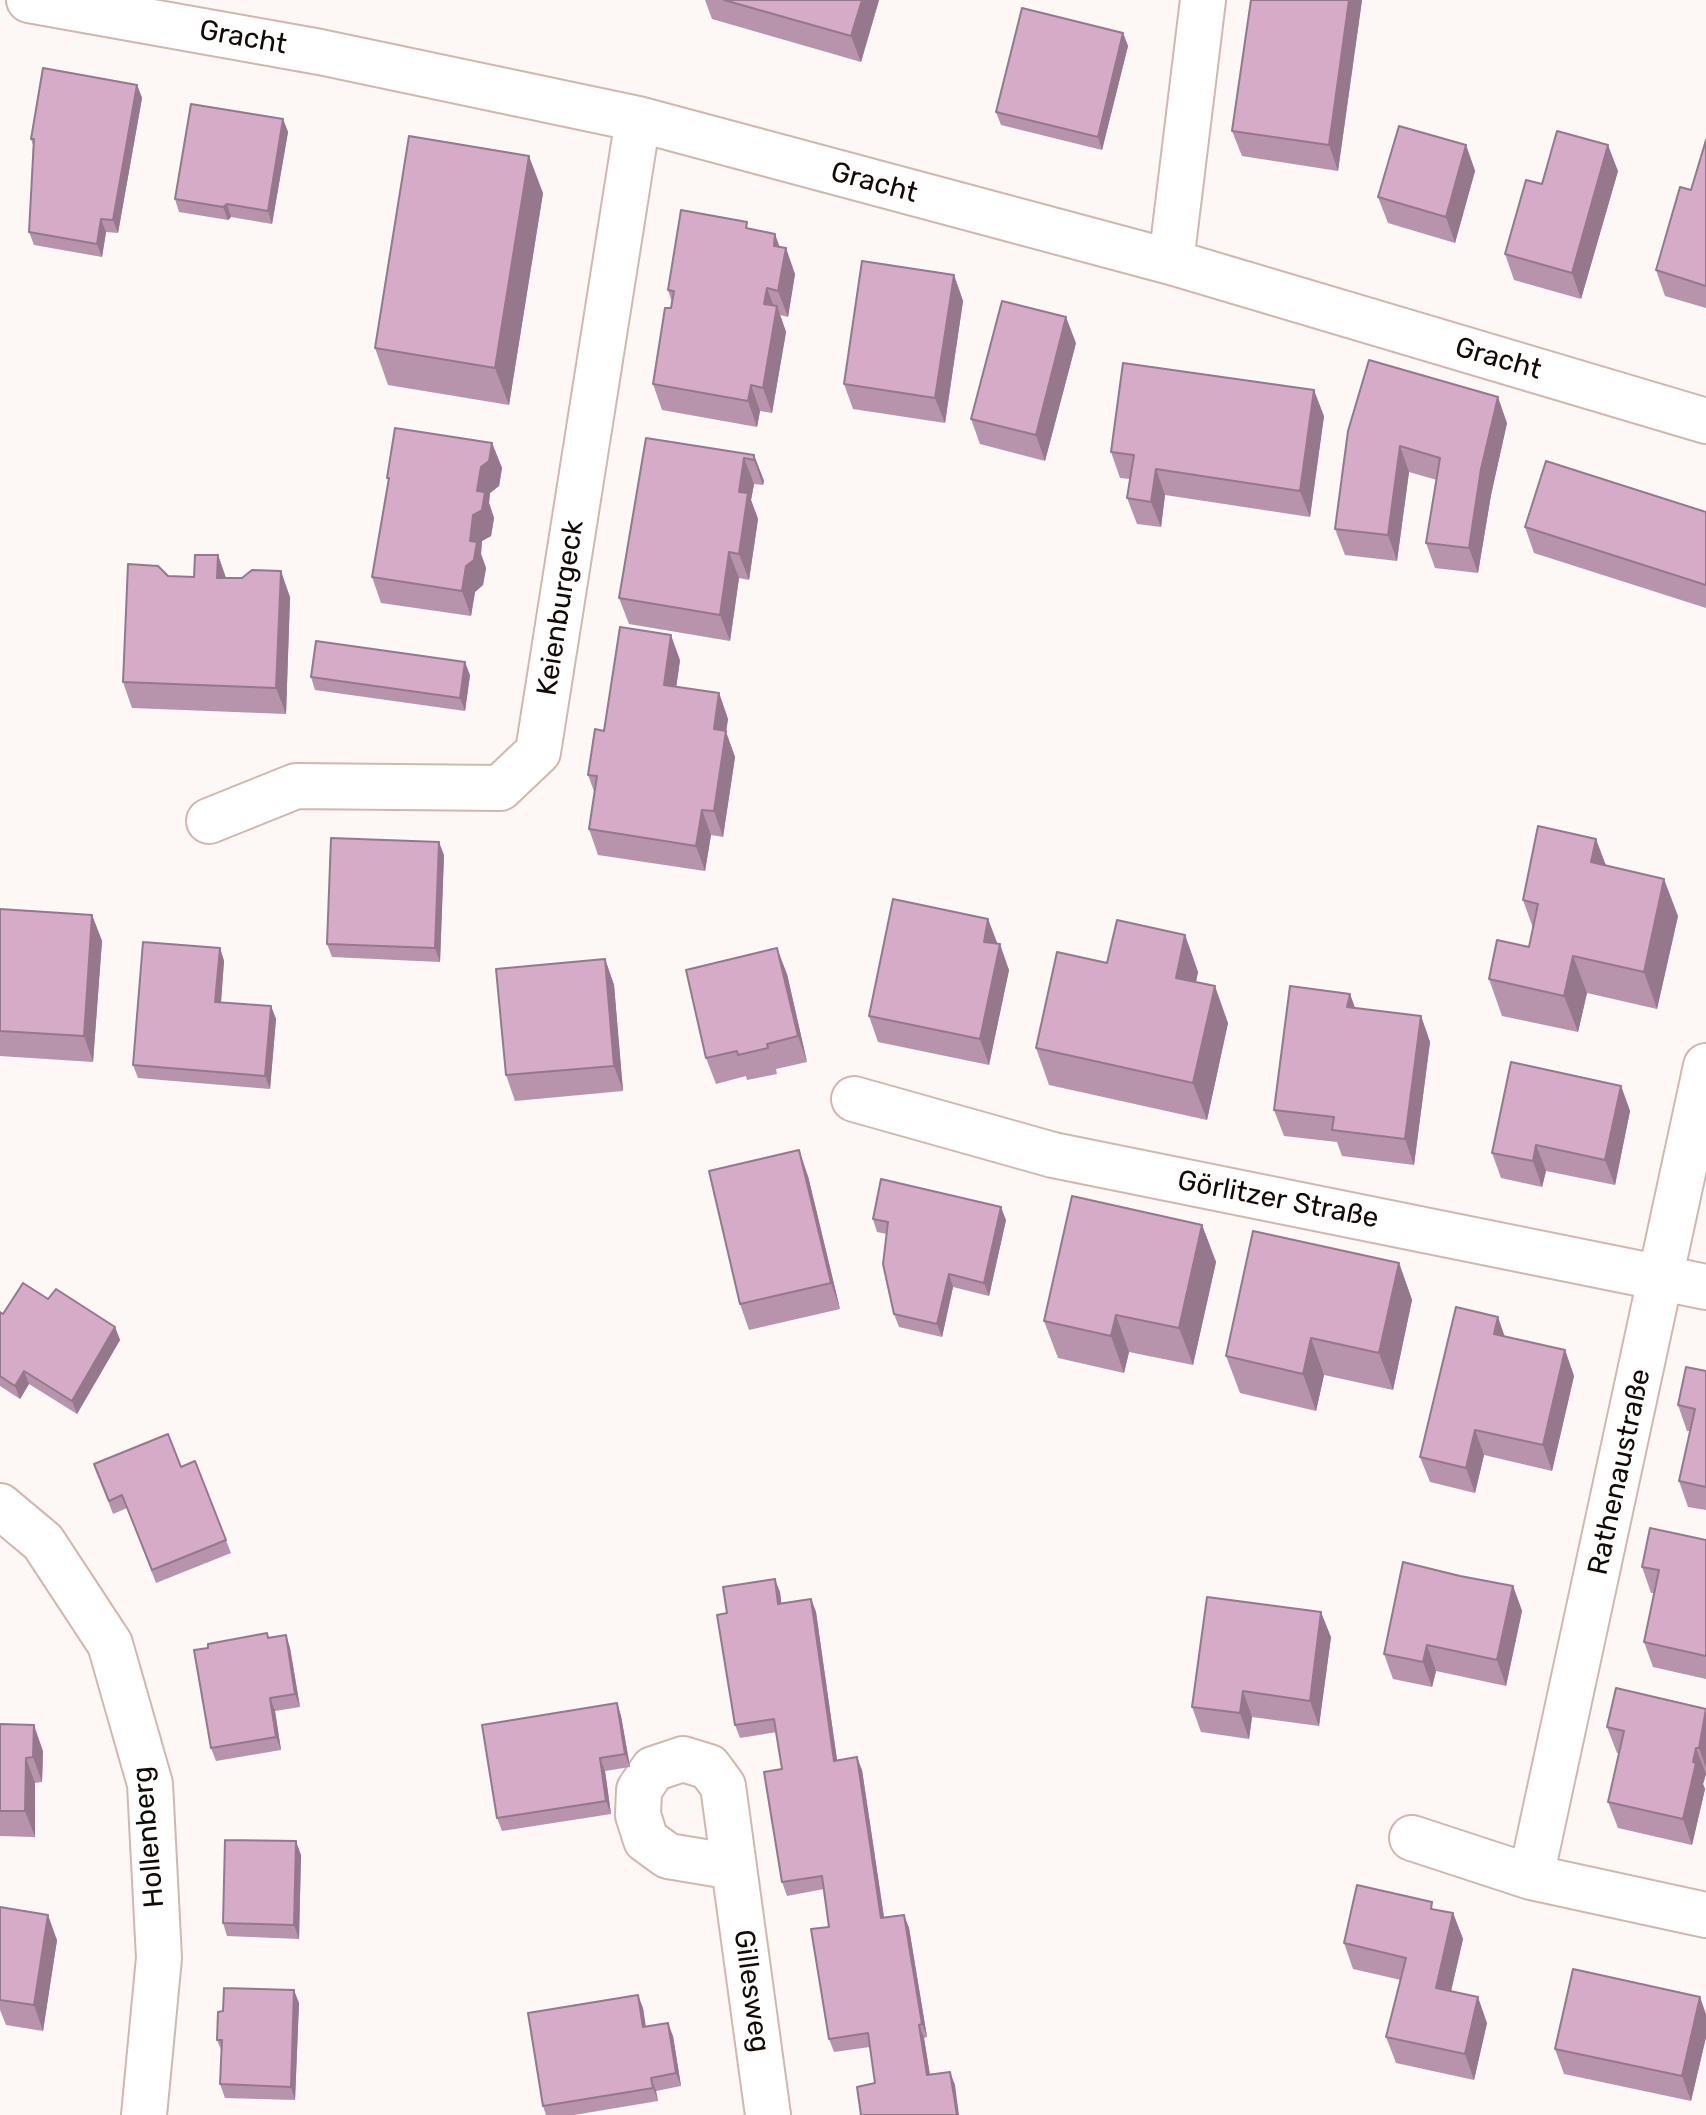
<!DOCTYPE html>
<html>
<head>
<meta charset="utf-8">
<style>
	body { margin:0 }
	canvas { display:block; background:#fdf7f5 }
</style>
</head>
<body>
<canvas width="1706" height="2115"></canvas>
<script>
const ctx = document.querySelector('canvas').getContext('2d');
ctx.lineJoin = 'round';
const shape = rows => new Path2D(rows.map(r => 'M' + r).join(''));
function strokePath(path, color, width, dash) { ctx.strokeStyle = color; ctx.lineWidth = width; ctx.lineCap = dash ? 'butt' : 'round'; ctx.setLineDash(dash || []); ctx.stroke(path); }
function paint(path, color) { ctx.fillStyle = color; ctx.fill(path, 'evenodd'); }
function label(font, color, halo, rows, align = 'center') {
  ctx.font = font + ' Rubik,sans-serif'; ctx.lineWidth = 7; ctx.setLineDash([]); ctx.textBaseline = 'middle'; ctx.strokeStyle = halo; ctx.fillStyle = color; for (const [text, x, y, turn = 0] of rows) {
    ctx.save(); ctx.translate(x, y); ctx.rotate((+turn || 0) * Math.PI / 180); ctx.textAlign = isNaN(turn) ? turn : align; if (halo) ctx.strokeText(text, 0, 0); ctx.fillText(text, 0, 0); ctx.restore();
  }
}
const minor = shape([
	[29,0,320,52,638,119,1171,262,1706,421],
	[1171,262,1203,0],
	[209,821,296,786,500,788,538,752,638,119],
	[854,1099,1053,1155,1706,1287],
	[0,1506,43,1542,110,1644,150,1784,159,1958,144,2115],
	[1412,1838,1531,1877,1706,1915],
	[734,1867,668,1856,646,1840,638,1815,639,1790,653,1769,683,1759,709,1767,723,1786,734,1867,768,2115],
	[1531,1877,1706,1066]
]);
strokePath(minor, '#d1b7ae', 48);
strokePath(minor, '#fff', 44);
paint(shape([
	[705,0,879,0,861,62,712,19],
	[1362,0,1338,171,1242,156,1232,131],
	[1123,33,1128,46,1102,150,1001,125,996,112],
	[137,85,142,98,118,233,106,232,102,257,34,245,29,232,33,145,31,139],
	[283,119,288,132,272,224,231,217,228,220,179,212,175,199],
	[1706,140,1706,308,1665,296,1656,270,1691,190],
	[1466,145,1475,171,1455,243,1388,223,1378,197],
	[1618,171,1581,299,1514,280,1505,254,1542,184],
	[543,193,509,405,388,385,375,348],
	[749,229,780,247,795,274,788,317,780,315,786,332,772,413,760,411,757,427,662,410,653,384,672,302,668,290],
	[954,275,963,301,945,423,853,409,844,384],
	[1076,343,1045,461,980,444,971,419],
	[1324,416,1310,517,1165,495,1161,527,1137,524,1127,498,1130,479,1120,478,1111,452],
	[1507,423,1491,495,1478,573,1435,568,1426,543,1437,480,1409,472,1397,561,1345,555,1335,529,1348,431],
	[646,438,754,455,764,481,763,485,754,484,751,500,758,519,749,580,739,578,730,641,629,624,619,598],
	[492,443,502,468,499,486,490,493,489,503,494,518,491,536,482,541,481,554,486,568,483,585,475,592,471,616,381,603,372,577,389,482,387,478],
	[1706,512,1706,608,1534,553,1525,527],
	[218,555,226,578,290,597,286,714,132,708,123,682,168,576,194,577],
	[680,660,676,687,719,693,728,719,726,732,735,757,723,837,711,835,705,871,598,855,589,829,595,794,588,775,604,731],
	[470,675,465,711,315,690,311,677],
	[444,855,440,962,332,957,327,944],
	[1606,865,1678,916,1657,1009,1587,993,1578,1032,1502,1016,1489,979,1529,947,1533,928,1523,900],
	[0,909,92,915,102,941,93,1062,0,1056],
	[988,919,997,944,1009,970,989,1065,878,1042,869,1016],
	[1185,935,1198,972,1196,982,1228,1023,1207,1120,1049,1085,1036,1048,1107,963],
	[220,948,224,961,221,1002,271,1006,276,1019,270,1089,138,1078,133,1065],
	[605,959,614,985,623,1091,515,1101,506,1075],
	[787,974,807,1062,776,1069,777,1074,747,1080,746,1076,716,1084,706,1058],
	[1350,994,1355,1008,1421,1016,1430,1042,1414,1165,1342,1156,1337,1142,1284,1136,1274,1110],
	[1621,1086,1630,1111,1615,1185,1546,1171,1542,1187,1501,1178,1492,1153],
	[808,1176,840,1309,749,1330,740,1304],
	[873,1219,1006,1220,989,1296,953,1287,942,1337,899,1327,894,1314,887,1234,877,1232],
	[1202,1225,1216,1262,1193,1365,1129,1352,1124,1373,1058,1358,1044,1321],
	[1399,1263,1412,1300,1393,1390,1324,1375,1316,1411,1240,1393,1226,1356],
	[48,1299,115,1327,120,1340,77,1414,29,1384,20,1399,0,1386,0,1312,3,1314],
	[1505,1336,1565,1350,1574,1376,1552,1471,1484,1455,1475,1493,1430,1482,1420,1457],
	[1706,1371,1706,1510,1688,1507,1679,1481,1690,1431,1687,1431,1678,1405],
	[195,1461,231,1553,156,1583,127,1508,113,1514,94,1464,181,1467],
	[1706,1540,1706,1679,1653,1667,1644,1642,1654,1593,1651,1593,1642,1567],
	[1460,1576,1513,1586,1522,1611,1506,1686,1436,1671,1432,1687,1393,1679,1384,1654],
	[780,1592,781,1604,811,1599,816,1612,837,1760,862,1770,884,1917,904,1915,909,1928,927,2037,924,2038,930,2075,955,2085,875,2083,870,2047,834,2052,829,2039,829,1927,824,1889,787,1896,782,1882,782,1769,777,1732,740,1738,735,1725,727,1613],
	[286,1635,290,1648,300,1707,275,1711,281,1750,216,1761,211,1748,269,1637],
	[1331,1637,1319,1726,1252,1717,1249,1739,1201,1732,1192,1707],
	[617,1703,621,1716,630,1767,605,1771,611,1814,502,1831,497,1818],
	[1706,1709,1706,1774,1703,1784,1705,1789,1692,1845,1618,1828,1608,1802,1619,1753,1617,1753,1607,1727],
	[0,1724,43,1751,42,1782,35,1783,35,1837,0,1836],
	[301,1855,299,1939,227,1936,223,1923],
	[0,1907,57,1940,43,2031,6,2025,0,2010],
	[1435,1910,1453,1913,1463,1939,1451,1991,1487,2023,1474,2080,1396,2063,1386,2037,1401,1980,1353,1969,1344,1943],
	[299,2003,295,2100,225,2098,220,2084,222,2052,217,2040],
	[643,2008,645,2027,673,2036,681,2086,656,2091,658,2101,574,2115,546,2115,543,2106],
	[1706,2014,1706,2037,1691,2101,1564,2074,1555,2049]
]), '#b793ac');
paint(shape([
	[862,0,879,0,861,62,851,36],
	[1349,0,1362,0,1338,171,1329,145],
	[1123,33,1128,46,1102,150,1098,137],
	[137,85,142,98,118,233,113,220],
	[283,119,288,132,272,224,268,211],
	[1466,145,1475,171,1455,243,1446,217],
	[1608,145,1618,171,1581,299,1572,273],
	[529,156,543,193,509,405,495,368],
	[227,204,231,217,228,220,223,207],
	[101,219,106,232,102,257,97,244],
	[775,234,784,259,786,248,795,274,788,317,778,291,774,246],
	[954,275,963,301,945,423,935,398],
	[767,288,776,313,777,306,786,332,772,413,763,388,764,304],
	[1066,317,1076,343,1045,461,1036,435],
	[751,385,760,411,757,427,748,401],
	[1314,390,1324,416,1310,517,1300,491],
	[1498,397,1507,423,1491,495,1478,573,1469,548,1481,469],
	[492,443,502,468,499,486,490,493,489,503,494,518,491,536,482,541,481,554,486,568,483,585,475,592,471,616,462,591,481,467],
	[1400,446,1409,472,1397,561,1388,535],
	[754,455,764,481,763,485,754,460],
	[744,458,754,484,751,500,758,519,749,580,739,554,739,492],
	[1156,469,1165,495,1161,527,1151,502],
	[729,552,739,578,730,641,720,615],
	[218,555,227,581,217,578],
	[281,571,290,597,286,714,276,688],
	[671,635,680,660,673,711,664,685],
	[465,662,470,675,465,711,460,698],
	[719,693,728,719,726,732,735,757,723,837,714,811,714,729],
	[702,810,711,835,705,871,696,846],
	[1596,839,1610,876,1591,862],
	[439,842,444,855,440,962,435,948],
	[1664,879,1678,916,1657,1009,1644,972],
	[92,915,102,941,93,1062,84,1036],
	[988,919,998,945,984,942],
	[1185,935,1198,972,1189,1015,1176,978],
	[1000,944,1009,970,989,1065,980,1039],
	[220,948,224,961,220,1015,215,1002],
	[777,948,787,974,807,1062,798,1036],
	[1573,956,1587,993,1578,1032,1564,996],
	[605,959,614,985,623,1091,614,1066],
	[1215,986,1228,1023,1207,1120,1193,1083],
	[1350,994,1359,1019,1347,1007],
	[271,1006,276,1019,270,1089,265,1076],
	[1421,1016,1430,1042,1414,1165,1405,1139],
	[1621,1086,1630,1111,1615,1185,1605,1160],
	[1536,1145,1546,1171,1542,1187,1533,1161],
	[799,1150,808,1176,840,1309,831,1283],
	[1001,1207,1006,1220,989,1296,984,1283],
	[1202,1225,1216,1262,1193,1365,1179,1328],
	[1399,1263,1412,1300,1393,1390,1379,1353],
	[949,1274,953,1287,942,1337,937,1324],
	[1116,1315,1129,1352,1124,1373,1111,1336],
	[1498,1317,1507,1343,1494,1334],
	[115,1327,120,1340,77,1414,72,1401],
	[1311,1338,1324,1375,1316,1411,1303,1374],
	[1565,1350,1574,1376,1552,1471,1543,1445],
	[24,1371,29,1384,20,1399,15,1386],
	[1475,1430,1484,1455,1475,1493,1466,1468],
	[775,1579,780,1592,783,1617,778,1604],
	[1513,1586,1522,1611,1506,1686,1497,1660],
	[811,1599,816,1612,839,1774,834,1761],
	[1321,1612,1331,1637,1319,1726,1310,1701],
	[286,1635,290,1648,300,1707,295,1694],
	[1427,1645,1436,1671,1432,1687,1423,1662],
	[1243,1691,1252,1717,1249,1739,1240,1713],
	[270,1698,275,1711,281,1750,276,1737],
	[617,1703,621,1716,630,1767,625,1754],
	[1706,1714,1706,1768,1699,1748],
	[34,1725,43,1751,42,1782,33,1757],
	[1696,1748,1706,1774,1703,1784,1705,1789,1692,1845,1683,1819],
	[857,1757,862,1770,886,1931,881,1918],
	[26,1758,35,1783,35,1837,25,1811],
	[600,1758,605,1771,611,1814,606,1801],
	[296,1841,301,1855,299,1939,294,1925],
	[1453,1913,1463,1939,1446,2013,1436,1988],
	[48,1915,57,1940,43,2031,34,2005],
	[904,1915,909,1928,927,2037,922,2024],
	[294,1990,299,2003,295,2100,291,2087],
	[638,1995,643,2008,648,2040,643,2027],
	[1478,1997,1487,2023,1474,2080,1465,2054],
	[1700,1997,1706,2014,1706,2037,1691,2101,1682,2076],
	[668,2023,673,2036,681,2086,676,2073],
	[919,2025,924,2038,932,2088,927,2075],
	[950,2072,955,2085,959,2115,957,2115],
	[651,2078,656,2091,658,2101,653,2088]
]), '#95788c');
const building = shape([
	[724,0,862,0,851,36,724,0],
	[1251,0,1349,0,1329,145,1232,131,1251,0],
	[1022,8,1123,33,1098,137,996,112,1022,8],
	[43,68,137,85,113,220,101,219,97,244,29,232,34,139,31,139,43,68],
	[191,104,283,119,268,211,227,204,223,207,175,199,191,104],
	[1399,126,1466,145,1446,217,1378,197,1399,126],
	[1557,131,1608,145,1572,273,1505,254,1526,180,1542,184,1557,131],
	[409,136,529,156,495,368,375,348,409,136],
	[1706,140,1706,286,1656,270,1680,187,1691,190,1706,140],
	[681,210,747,222,746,228,775,234,774,246,786,248,778,291,767,288,764,304,777,306,763,388,751,385,748,401,653,384,665,308,671,308,674,291,668,290,681,210],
	[862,261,954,275,935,398,844,384,862,261],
	[1002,301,1066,317,1036,435,971,419,1002,301],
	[1369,360,1498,397,1481,469,1469,548,1426,543,1440,458,1400,446,1388,535,1335,529,1348,431,1369,360],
	[1123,363,1314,390,1300,491,1156,469,1151,502,1127,498,1134,455,1111,452,1123,363],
	[395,428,492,443,489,461,481,467,477,491,485,492,482,510,473,515,470,541,477,542,474,560,466,566,462,591,372,577,389,478,387,478,395,428],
	[646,438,754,455,754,460,744,458,739,492,748,493,739,554,729,552,720,615,619,598,646,438],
	[1546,461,1706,512,1706,585,1525,527,1546,461],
	[195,555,218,555,217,578,242,578,252,570,281,571,276,688,123,682,128,564,158,566,168,576,194,577,195,555],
	[620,627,671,635,664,685,719,693,714,729,726,731,714,811,702,810,696,846,589,829,597,776,588,775,595,729,604,731,620,627],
	[316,641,465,662,460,698,311,677,316,641],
	[1538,826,1596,839,1591,862,1664,879,1644,972,1573,956,1564,996,1489,979,1497,940,1529,947,1538,904,1523,900,1538,826],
	[331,838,439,842,435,948,327,944,331,838],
	[893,899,988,919,984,942,1000,944,980,1039,869,1016,893,899],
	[0,909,92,915,84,1036,0,1031,0,909],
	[1117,920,1185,935,1176,978,1215,986,1193,1083,1036,1048,1057,952,1107,963,1117,920],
	[143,942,220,948,215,1002,271,1006,265,1076,133,1065,143,942],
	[777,948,798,1036,767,1044,768,1048,738,1055,737,1051,706,1058,686,970,777,948],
	[605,959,614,1066,506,1075,496,969,605,959],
	[1290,986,1350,994,1347,1007,1421,1016,1405,1139,1332,1130,1334,1117,1274,1110,1290,986],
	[1511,1062,1621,1086,1605,1160,1536,1145,1533,1161,1492,1153,1511,1062],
	[799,1150,831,1283,740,1304,709,1171,799,1150],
	[881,1179,1001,1207,984,1283,949,1274,937,1324,894,1314,883,1264,888,1222,873,1219,881,1179],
	[1072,1196,1202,1225,1179,1328,1116,1315,1111,1336,1044,1321,1072,1196],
	[1253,1231,1399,1263,1379,1353,1311,1338,1303,1374,1226,1356,1253,1231],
	[23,1283,48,1299,56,1289,115,1327,72,1401,24,1371,15,1386,0,1376,0,1312,3,1314,23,1283],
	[1456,1307,1498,1317,1494,1334,1565,1350,1543,1445,1475,1430,1466,1468,1420,1457,1456,1307],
	[1686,1367,1706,1371,1706,1487,1679,1481,1695,1409,1678,1405,1686,1367],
	[168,1434,181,1467,195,1461,226,1540,152,1570,122,1495,109,1501,94,1464,168,1434],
	[1650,1528,1706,1540,1706,1656,1644,1642,1659,1570,1642,1567,1650,1528],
	[1403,1562,1460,1576,1513,1586,1497,1660,1427,1645,1423,1662,1384,1654,1403,1562],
	[775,1579,778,1604,811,1599,834,1761,857,1757,881,1918,904,1915,922,2024,919,2025,927,2075,950,2072,957,2115,861,2115,857,2087,875,2083,868,2033,829,2039,811,1929,829,1927,822,1876,782,1882,764,1772,782,1769,774,1719,735,1725,717,1615,727,1613,723,1587,775,1579],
	[1207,1597,1321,1612,1310,1701,1243,1691,1240,1713,1192,1707,1207,1597],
	[267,1633,268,1638,286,1635,295,1694,270,1698,276,1737,211,1748,194,1650,208,1648,208,1644,267,1633],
	[1616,1688,1706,1709,1699,1748,1696,1748,1693,1762,1696,1763,1683,1819,1608,1802,1624,1731,1607,1727,1616,1688],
	[617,1703,625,1754,600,1758,606,1801,497,1818,482,1725,617,1703],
	[0,1724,34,1725,33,1757,26,1758,25,1811,0,1811,0,1724],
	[225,1840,296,1841,294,1925,223,1923,225,1840],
	[1357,1885,1432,1902,1431,1909,1453,1913,1436,1988,1478,1997,1465,2054,1386,2037,1406,1958,1344,1943,1357,1885],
	[0,1907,48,1915,34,2005,0,2000,0,1907],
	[1573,1969,1700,1997,1682,2076,1555,2049,1573,1969],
	[224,1988,294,1990,291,2087,220,2084,222,2040,217,2040,218,2012,223,2011,224,1988],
	[638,1995,643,2027,668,2023,676,2073,651,2078,653,2088,543,2106,528,2013,638,1995]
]);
paint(building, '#d5abc8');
strokePath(building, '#95788c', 2);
label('28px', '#130a07', '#fff', [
	["Gracht",243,38,10],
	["Gracht",874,183,15],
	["Gracht",1498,359,16],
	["Keienburgeck",561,608,-81],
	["Görlitzer Straße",1278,1200,11],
	["Rathenaustraße",1620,1472,-78],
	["Hollenberg",149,1837,-95],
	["Gillesweg",751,1991,82]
]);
</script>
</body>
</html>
